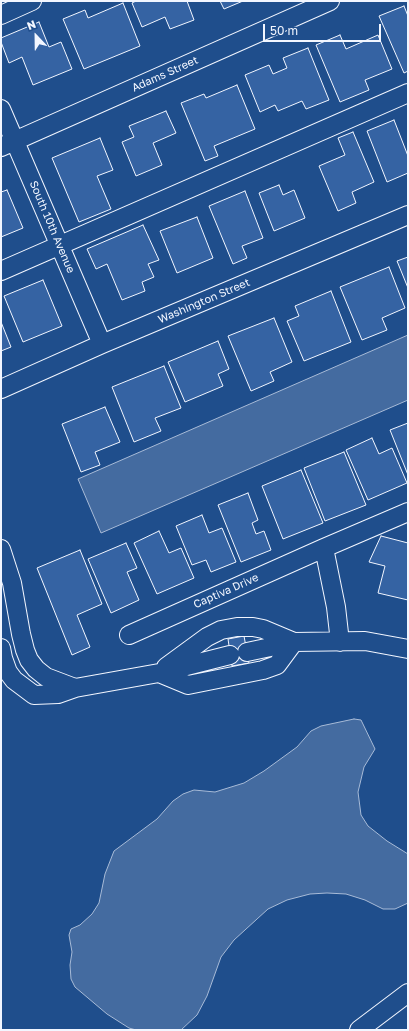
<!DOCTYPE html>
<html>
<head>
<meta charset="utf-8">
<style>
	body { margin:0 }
	#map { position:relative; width:409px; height:1031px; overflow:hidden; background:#1f4e8c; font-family:"Golos Text",sans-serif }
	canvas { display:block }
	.frame { position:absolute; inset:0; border:2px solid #f2f6ff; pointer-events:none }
	.north { position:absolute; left:16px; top:16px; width:40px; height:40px; -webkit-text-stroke:3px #1f4e8c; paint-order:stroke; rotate:338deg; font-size:11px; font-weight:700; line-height:16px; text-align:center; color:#f2f6ff }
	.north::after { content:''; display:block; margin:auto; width:14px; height:18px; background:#f2f6ff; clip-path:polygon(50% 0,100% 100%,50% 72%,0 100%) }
	.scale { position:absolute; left:263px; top:24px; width:118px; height:18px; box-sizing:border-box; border:2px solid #f2f6ff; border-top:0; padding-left:5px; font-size:12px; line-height:14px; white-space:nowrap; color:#f2f6ff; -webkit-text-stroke:3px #1f4e8c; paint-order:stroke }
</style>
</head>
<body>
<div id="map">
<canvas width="409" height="1031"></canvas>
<div class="frame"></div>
<div class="north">N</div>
<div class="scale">50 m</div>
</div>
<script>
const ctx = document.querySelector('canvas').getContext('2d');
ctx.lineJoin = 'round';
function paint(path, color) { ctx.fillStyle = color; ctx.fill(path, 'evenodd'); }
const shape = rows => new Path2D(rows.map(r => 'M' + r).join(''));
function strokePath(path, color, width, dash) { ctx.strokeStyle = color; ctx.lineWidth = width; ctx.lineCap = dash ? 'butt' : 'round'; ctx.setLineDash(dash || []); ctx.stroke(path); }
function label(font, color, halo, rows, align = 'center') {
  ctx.font = font + ' "Golos Text",sans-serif'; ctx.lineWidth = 3; ctx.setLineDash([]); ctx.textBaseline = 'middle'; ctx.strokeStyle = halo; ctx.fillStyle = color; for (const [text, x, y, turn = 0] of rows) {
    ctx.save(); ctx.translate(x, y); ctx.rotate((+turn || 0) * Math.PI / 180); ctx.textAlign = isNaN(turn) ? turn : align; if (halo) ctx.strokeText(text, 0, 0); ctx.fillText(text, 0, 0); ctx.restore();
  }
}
const water = shape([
	[408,335,408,400,101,533,78,479,408,335],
	[354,719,361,720,375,749,364,767,358,792,361,815,368,826,387,841,408,854,408,903,395,909,383,909,365,900,346,894,327,893,310,894,287,900,268,909,234,940,221,957,207,996,197,1015,181,1030,136,1030,129,1028,107,1014,75,987,71,979,70,965,72,952,69,935,71,929,80,925,92,914,99,903,105,874,114,851,157,819,173,801,183,794,194,790,215,792,244,783,264,771,297,747,311,731,321,726,354,719]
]);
paint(water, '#446ba0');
strokePath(water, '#a8bbd7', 1);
const building = shape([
	[136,1,187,1,194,20,170,29,165,17,142,27,132,3,136,1],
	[220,1,243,1,224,9,220,1],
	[123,3,140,46,84,69,63,19,85,10,88,18,123,3],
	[404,6,408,16,408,71,404,73,379,16,404,6],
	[39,22,49,47,61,42,72,69,33,85,22,57,9,63,1,42,1,38,39,22],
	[340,35,346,49,378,35,392,69,365,80,369,90,340,102,316,45,340,35],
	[308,48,329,100,306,109,302,101,278,111,275,105,260,112,245,75,269,65,273,74,287,68,283,58,308,48],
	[237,85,255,129,214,146,218,156,205,161,181,103,204,94,206,98,237,85],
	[166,111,176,133,153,143,162,165,136,176,122,142,134,137,129,126,166,111],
	[394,120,408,156,408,173,387,182,367,131,394,120],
	[353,132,374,182,352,192,356,203,338,211,319,166,345,155,338,138,353,132],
	[100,138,113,170,97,176,111,209,79,222,52,158,100,138],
	[279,185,283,195,294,190,305,218,274,231,259,193,279,185],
	[7,190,23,228,1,237,1,192,7,190],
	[245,191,263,238,242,246,247,258,233,264,209,206,245,191],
	[197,217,213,258,177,273,160,231,197,217],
	[143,225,159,260,148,264,154,277,142,282,145,291,122,300,107,264,96,269,87,249,143,225],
	[408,257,408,288,397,261,408,257],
	[389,267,405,308,382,318,387,330,362,340,340,287,389,267],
	[43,280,62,326,23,342,4,296,43,280],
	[331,291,351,342,304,361,287,321,299,316,295,306,331,291],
	[274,318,292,362,270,372,274,381,251,391,228,336,274,318],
	[1,322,11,347,1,351,1,322],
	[218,341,229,369,218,374,223,386,185,402,168,362,218,341],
	[164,366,181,408,155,418,161,431,134,442,112,387,164,366],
	[105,407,120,442,95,452,100,465,81,472,62,424,105,407],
	[408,423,408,475,390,430,408,423],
	[372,438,379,454,392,448,407,483,368,500,346,450,372,438],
	[344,452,366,505,325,521,304,468,344,452],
	[301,470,323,523,283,539,262,486,301,470],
	[248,493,258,520,252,523,256,534,264,531,271,550,241,562,218,505,248,493],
	[202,515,209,533,222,528,236,562,211,572,206,560,192,565,176,526,202,515],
	[159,531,169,553,181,548,194,578,157,594,134,543,159,531],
	[381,536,408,543,408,600,378,593,385,566,369,562,381,536],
	[126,543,137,568,127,572,139,600,111,613,88,559,126,543],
	[80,550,102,604,77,615,90,647,72,655,37,568,80,550],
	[244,636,249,663,232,666,228,639,244,636]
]);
paint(building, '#3563a3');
strokePath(building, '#f2f6ff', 1);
const minor = shape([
	[1,15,32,1],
	[1,109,102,344],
	[1,147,330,1],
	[1,271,408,93],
	[1,389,102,344,408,215],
	[324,548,336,607,340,642],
	[1,549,12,583,21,634,25,650,29,660,36,669,46,677,75,688],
	[129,635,324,548,408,512],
	[1,648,3,658,8,672,14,680,34,695,58,694,75,688,159,673,230,655],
	[247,652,294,642,365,641,408,649],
	[166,667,207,637,221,630,237,627,253,627,263,629,294,642],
	[159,673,188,685,263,670,277,665,294,642],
	[359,1030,408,993]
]);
strokePath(minor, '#f2f6ff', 20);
strokePath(minor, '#1f4e8c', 18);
label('11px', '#f2f6ff', '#1f4e8c', [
	["Adams Street",165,74,-24],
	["South 10th Avenue",52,227,67],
	["Washington Street",204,301,-23],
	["Captiva Drive",226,591,-24]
]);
</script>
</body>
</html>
